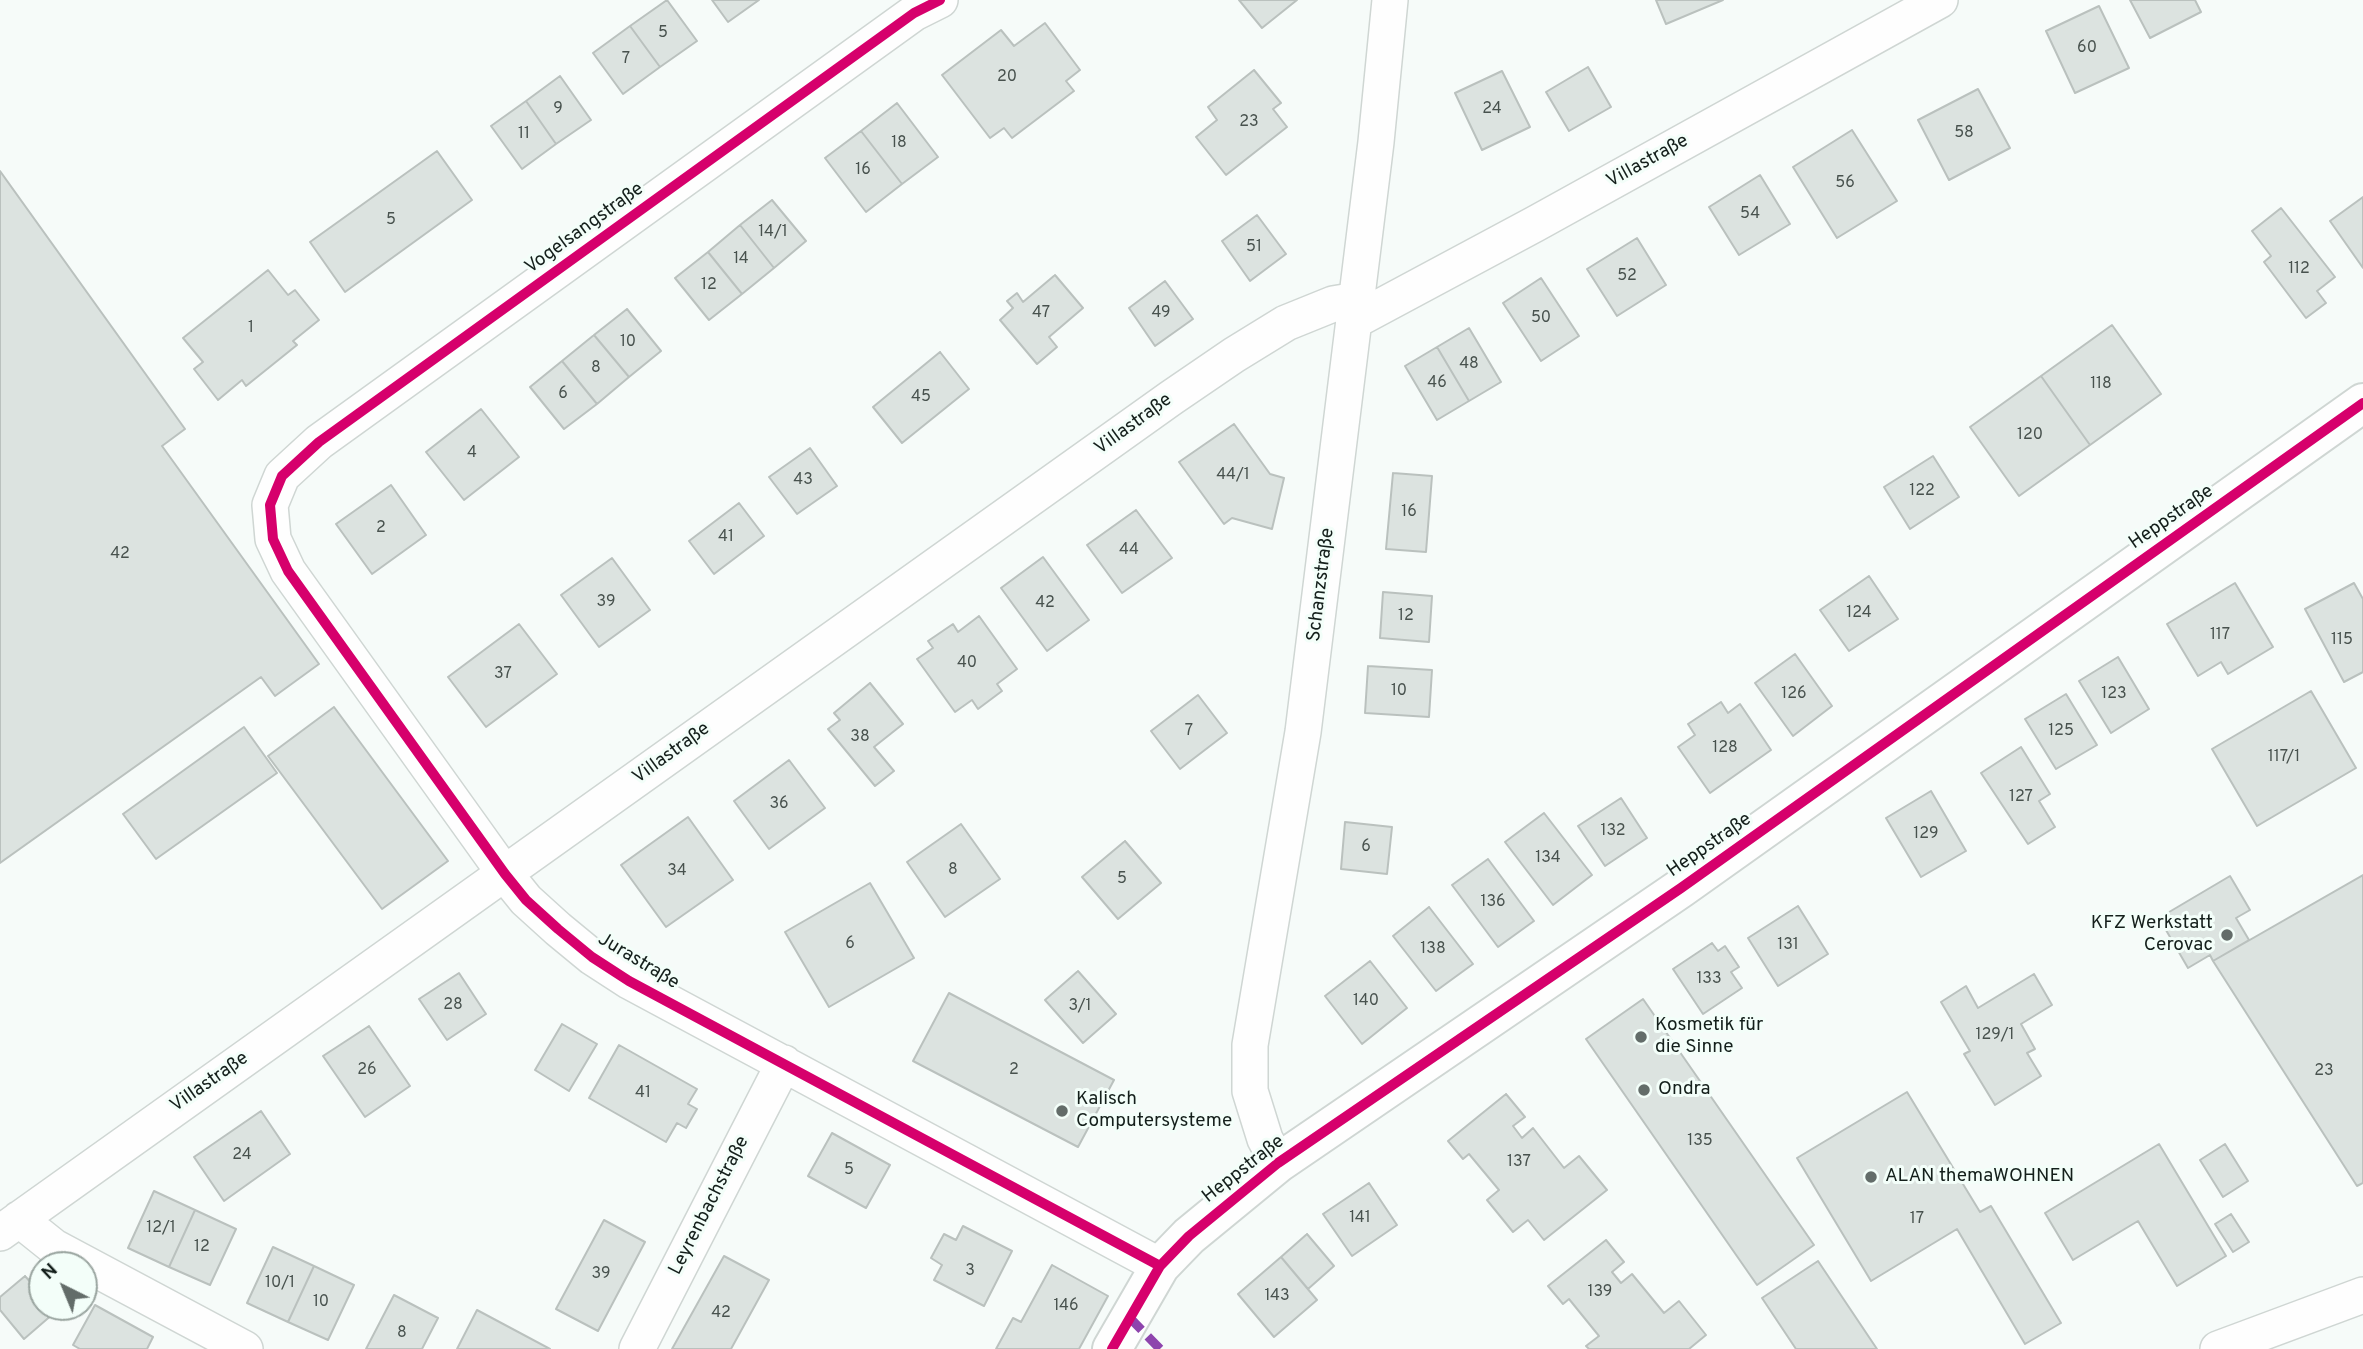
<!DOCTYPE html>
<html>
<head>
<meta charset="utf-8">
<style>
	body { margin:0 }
	#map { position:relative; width:2363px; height:1349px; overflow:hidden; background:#f6fbf9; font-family:Overpass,sans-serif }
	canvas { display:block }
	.north { position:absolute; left:28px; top:1251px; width:70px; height:70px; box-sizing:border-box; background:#f3fef9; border:2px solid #9aa5a0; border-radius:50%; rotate:317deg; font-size:19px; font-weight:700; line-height:28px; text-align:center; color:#141f1b }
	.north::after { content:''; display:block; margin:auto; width:24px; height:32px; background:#636c69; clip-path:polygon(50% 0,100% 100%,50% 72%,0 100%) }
</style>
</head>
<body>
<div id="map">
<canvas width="2363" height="1349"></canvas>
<div class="north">N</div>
</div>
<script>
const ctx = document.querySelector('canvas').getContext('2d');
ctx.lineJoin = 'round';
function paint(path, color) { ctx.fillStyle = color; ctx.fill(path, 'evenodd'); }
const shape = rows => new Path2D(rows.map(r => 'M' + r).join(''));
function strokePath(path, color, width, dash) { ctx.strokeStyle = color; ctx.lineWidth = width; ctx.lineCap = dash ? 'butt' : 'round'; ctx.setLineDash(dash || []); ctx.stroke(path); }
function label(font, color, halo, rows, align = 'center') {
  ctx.font = font + ' Overpass,sans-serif'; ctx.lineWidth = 6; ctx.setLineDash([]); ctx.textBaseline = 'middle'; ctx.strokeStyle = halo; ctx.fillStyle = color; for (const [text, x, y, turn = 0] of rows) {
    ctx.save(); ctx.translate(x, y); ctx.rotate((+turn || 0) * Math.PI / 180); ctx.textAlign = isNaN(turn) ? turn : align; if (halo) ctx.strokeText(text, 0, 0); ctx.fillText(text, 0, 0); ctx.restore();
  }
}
const building = shape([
	[667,0,697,41,660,67,630,26,667,0],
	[712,0,759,0,728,22,712,0],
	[1239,0,1297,0,1262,28,1239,0],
	[1656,0,1723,0,1666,24,1656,0],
	[2130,0,2195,0,2201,12,2150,38,2130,0],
	[2099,6,2129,68,2075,93,2046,31,2099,6],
	[1045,23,1080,70,1066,81,1074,91,1012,138,1004,128,990,138,942,75,1001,30,1014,46,1045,23],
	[630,26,660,67,623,94,593,53,630,26],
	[1588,67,1611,107,1569,131,1546,92,1588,67],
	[1254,70,1281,103,1273,109,1287,127,1226,175,1196,137,1217,120,1208,107,1254,70],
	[1502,71,1530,127,1482,150,1455,93,1502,71],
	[560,76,591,120,556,144,526,101,560,76],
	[1978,89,2010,148,1949,180,1918,120,1978,89],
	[526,101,556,144,522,169,491,126,526,101],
	[897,103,938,157,902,184,861,131,897,103],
	[1852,130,1897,201,1837,238,1793,167,1852,130],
	[861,131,902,184,866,212,825,158,861,131],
	[437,151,472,200,345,292,310,242,437,151],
	[0,171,185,429,162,446,319,664,275,696,261,677,0,863,0,171],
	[1760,175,1790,224,1739,255,1709,207,1760,175],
	[2363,197,2363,268,2330,221,2363,197],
	[772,200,806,241,774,268,740,225,772,200],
	[2281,208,2335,277,2317,291,2326,303,2306,318,2264,262,2271,256,2252,231,2281,208],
	[1257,215,1286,254,1250,281,1222,241,1257,215],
	[740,225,774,268,742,294,708,252,740,225],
	[1637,238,1666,285,1617,316,1587,269,1637,238],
	[708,252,742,294,709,320,675,278,708,252],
	[268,270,288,295,295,290,319,320,293,341,297,345,246,386,242,380,218,400,194,369,203,362,183,338,268,270],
	[1055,275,1083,308,1049,337,1057,347,1037,364,1000,320,1013,308,1007,301,1017,293,1023,302,1055,275],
	[1541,278,1579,336,1541,361,1503,303,1541,278],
	[1165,281,1193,319,1155,346,1129,308,1165,281],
	[627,309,661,351,629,377,594,335,627,309],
	[2112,325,2161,394,2090,445,2041,376,2112,325],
	[1469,328,1501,382,1469,401,1437,347,1469,328],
	[594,335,629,377,597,404,562,361,594,335],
	[1437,347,1469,401,1437,420,1405,366,1437,347],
	[940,352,969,389,902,443,873,407,940,352],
	[562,361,597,404,564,429,530,387,562,361],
	[2041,376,2090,445,2019,496,1970,427,2041,376],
	[481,409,519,457,464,500,426,452,481,409],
	[1234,424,1270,474,1284,478,1272,529,1232,518,1224,524,1179,462,1234,424],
	[810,448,837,486,797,514,769,477,810,448],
	[1933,456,1959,497,1910,529,1884,487,1933,456],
	[1393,473,1432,476,1426,552,1386,549,1393,473],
	[391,485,426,535,372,574,336,524,391,485],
	[739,503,764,536,714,574,689,541,739,503],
	[1136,510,1172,558,1122,593,1087,545,1136,510],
	[1043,557,1089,620,1047,651,1001,588,1043,557],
	[612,558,650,610,599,647,561,595,612,558],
	[1869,576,1898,619,1849,651,1820,610,1869,576],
	[2235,583,2273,647,2228,674,2221,662,2198,676,2167,624,2235,583],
	[2354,583,2363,599,2363,672,2344,682,2305,609,2354,583],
	[1383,592,1432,596,1429,642,1380,638,1383,592],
	[979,616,1017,669,997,684,1002,691,978,709,972,700,955,712,917,659,933,648,928,641,953,624,958,632,979,616],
	[519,624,557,674,486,727,448,677,519,624],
	[1795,654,1832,706,1793,736,1755,683,1795,654],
	[2118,657,2149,709,2111,733,2079,681,2118,657],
	[1368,666,1432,670,1429,717,1365,713,1368,666],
	[870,683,903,724,874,747,894,771,875,786,828,729,840,720,834,713,870,683],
	[2311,691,2356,768,2257,826,2212,749,2311,691],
	[2066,694,2097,745,2056,769,2025,719,2066,694],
	[1198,695,1227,733,1180,769,1151,731,1198,695],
	[1721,702,1728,713,1740,704,1771,750,1710,793,1678,747,1695,735,1688,724,1721,702],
	[334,707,448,861,382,909,268,756,334,707],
	[244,727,277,773,156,859,123,814,244,727],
	[2021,747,2050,794,2039,801,2055,827,2028,844,1981,773,2021,747],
	[789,760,825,808,769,849,734,801,789,760],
	[1931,791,1966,851,1921,877,1886,818,1931,791],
	[1621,798,1647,838,1605,866,1578,826,1621,798],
	[1544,813,1592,875,1553,905,1505,842,1544,813],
	[688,817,733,880,666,927,621,865,688,817],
	[1345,822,1392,827,1387,874,1341,869,1345,822],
	[961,824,1000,879,945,917,907,862,961,824],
	[1125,841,1161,883,1118,919,1082,877,1125,841],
	[1488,859,1534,921,1498,947,1452,885,1488,859],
	[2363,875,2363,1183,2357,1186,2213,961,2363,875],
	[2230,876,2250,910,2236,918,2249,940,2213,961,2210,955,2188,968,2159,918,2230,876],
	[870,883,914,958,829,1007,785,932,870,883],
	[1798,906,1828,954,1778,986,1748,938,1798,906],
	[1429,907,1473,964,1436,991,1393,936,1429,907],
	[1712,943,1718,951,1725,946,1739,967,1731,972,1742,988,1703,1014,1673,969,1712,943],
	[1370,961,1407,1008,1362,1044,1325,996,1370,961],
	[1078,971,1116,1014,1083,1043,1045,1000,1078,971],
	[459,973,486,1014,447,1040,419,999,459,973],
	[2034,974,2052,1005,2021,1024,2035,1049,2027,1053,2041,1076,1995,1105,1964,1054,1970,1051,1941,1002,1966,986,1978,1008,2034,974],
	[949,993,1114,1080,1078,1147,913,1061,949,993],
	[1643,999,1814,1245,1757,1285,1586,1039,1643,999],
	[562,1024,597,1044,569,1091,535,1070,562,1024],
	[369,1026,410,1086,365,1117,323,1056,369,1026],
	[619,1045,697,1089,688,1104,697,1109,686,1128,677,1123,666,1142,589,1098,619,1045],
	[1907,1092,1980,1212,1991,1206,2061,1323,2025,1344,1957,1229,1871,1281,1797,1158,1907,1092],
	[1506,1094,1525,1117,1513,1126,1522,1138,1533,1128,1564,1168,1579,1156,1607,1190,1544,1240,1528,1220,1513,1232,1487,1200,1499,1190,1469,1154,1463,1159,1448,1141,1506,1094],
	[261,1111,290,1154,224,1201,194,1157,261,1111],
	[832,1133,890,1165,866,1208,808,1176,832,1133],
	[2159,1144,2226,1256,2177,1286,2138,1221,2073,1260,2045,1213,2159,1144],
	[2225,1144,2248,1181,2223,1197,2200,1160,2225,1144],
	[1369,1183,1397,1225,1352,1256,1323,1214,1369,1183],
	[154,1191,195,1210,169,1267,128,1248,154,1191],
	[195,1210,236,1229,210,1285,169,1267,195,1210],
	[2231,1214,2249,1242,2233,1252,2215,1224,2231,1214],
	[604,1220,645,1242,598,1331,556,1309,604,1220],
	[963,1226,1012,1251,984,1306,934,1280,942,1265,931,1258,944,1234,956,1240,963,1226],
	[1307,1234,1334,1266,1308,1289,1281,1257,1307,1234],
	[1606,1240,1624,1262,1612,1272,1621,1283,1632,1274,1664,1313,1679,1301,1706,1335,1689,1349,1589,1349,1586,1346,1599,1336,1569,1299,1563,1304,1548,1286,1606,1240],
	[273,1247,314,1266,288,1322,247,1303,273,1247],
	[724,1256,769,1280,731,1349,672,1349,724,1256],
	[1281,1257,1317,1300,1274,1337,1238,1294,1281,1257],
	[1818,1261,1877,1349,1796,1349,1762,1298,1818,1261],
	[1052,1265,1108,1296,1079,1349,996,1349,1013,1318,1021,1322,1052,1265],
	[314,1266,354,1285,328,1340,288,1322,314,1266],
	[25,1276,41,1294,42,1293,42,1307,61,1307,24,1339,0,1310,0,1297,25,1276],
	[394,1295,438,1318,422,1349,366,1349,394,1295],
	[95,1305,153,1337,147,1349,80,1349,73,1345,95,1305],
	[477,1310,550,1349,457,1349,477,1310]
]);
paint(building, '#dce3e0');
strokePath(building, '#bac1be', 2);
const street = shape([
	[940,0,914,13,319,442,282,476,270,505,273,539,288,571,505,874,526,900,558,929,592,957,629,981,1160,1266],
	[1354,321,1535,224,1940,0],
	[1278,1163,1265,1139,1250,1091,1250,1045,1303,732,1376,142,1390,0],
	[19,1219,54,1247,245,1349],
	[0,1233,1171,398,1234,355,1286,323,1333,304,1357,300],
	[637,1349,784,1063],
	[2218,1349,2363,1295]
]);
const secondary = shape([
	[1112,1349,1160,1266,1189,1236,1278,1163,1681,888,2363,403]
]);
strokePath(street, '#cfd6d3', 38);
strokePath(secondary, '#cfd6d3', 42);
strokePath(street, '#fefefe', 35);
strokePath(secondary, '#fefefe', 38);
strokePath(shape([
	[1129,1317,1160,1349]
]), '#8e44ad', 9, [18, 9]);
strokePath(shape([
	[940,0,914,13,319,442,282,476,270,505,273,539,288,571,505,874,526,900,558,929,592,957,629,981,1160,1266],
	[1112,1349,1160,1266,1189,1236,1278,1163,1681,888,2363,403]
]), '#d6006c', 10);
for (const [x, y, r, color] of [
	[2227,935,7,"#636c69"],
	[1641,1037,7,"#636c69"],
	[1644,1090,7,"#636c69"],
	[1062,1111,7,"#636c69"],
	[1871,1177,7,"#636c69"]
]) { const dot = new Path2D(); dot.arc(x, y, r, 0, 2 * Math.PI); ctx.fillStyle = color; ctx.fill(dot); strokePath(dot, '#f3fef9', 2.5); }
label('16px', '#48524e', null, [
	["5",663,34],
	["60",2087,49],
	["7",626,60],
	["20",1007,78],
	["9",558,110],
	["24",1492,110],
	["23",1249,123],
	["58",1964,134],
	["11",524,135],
	["18",899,144],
	["16",863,171],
	["56",1845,184],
	["54",1750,215],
	["5",391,221],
	["14/1",773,233],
	["51",1254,248],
	["14",741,260],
	["112",2299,270],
	["52",1627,277],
	["12",709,286],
	["47",1041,314],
	["49",1161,314],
	["50",1541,319],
	["1",251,329],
	["10",628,343],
	["48",1469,365],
	["8",596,369],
	["46",1437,384],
	["118",2101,385],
	["6",563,395],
	["45",921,398],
	["120",2030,436],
	["4",472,454],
	["44/1",1233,476],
	["43",803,481],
	["122",1922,492],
	["16",1409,513],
	["2",381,529],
	["41",726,538],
	["44",1129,551],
	["42",120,555],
	["39",606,603],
	["42",1045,604],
	["124",1859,614],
	["12",1406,617],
	["117",2220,636],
	["115",2342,641],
	["40",967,664],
	["37",503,675],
	["10",1399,692],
	["126",1794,695],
	["123",2114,695],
	["7",1189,732],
	["125",2061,732],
	["38",860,738],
	["128",1725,749],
	["117/1",2284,758],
	["127",2021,798],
	["36",779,805],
	["132",1613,832],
	["129",1926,835],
	["6",1366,848],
	["134",1548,859],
	["8",953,871],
	["34",677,872],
	["5",1122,880],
	["136",1493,903],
	["6",850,945],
	["131",1788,946],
	["138",1433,950],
	["133",1709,980],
	["140",1366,1002],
	["28",453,1006],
	["3/1",1080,1007],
	["129/1",1995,1036],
	["26",367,1071],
	["2",1014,1071],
	["23",2324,1072],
	["41",643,1094],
	["135",1700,1142],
	["24",242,1156],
	["137",1519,1163],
	["5",849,1171],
	["141",1360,1219],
	["17",1917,1220],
	["12/1",161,1229],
	["12",202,1248],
	["3",970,1272],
	["39",601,1275],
	["10/1",280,1284],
	["139",1600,1293],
	["143",1277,1297],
	["10",321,1303],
	["146",1066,1307],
	["42",721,1314],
	["8",402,1334]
]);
label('19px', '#141f1b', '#f3fef9', [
	["Villastraße",1648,162,-29],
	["Vogelsangstraße",585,229,-36],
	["Villastraße",1134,425,-36],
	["Heppstraße",2172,518,-35],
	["Schanzstraße",1322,585,-83],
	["Villastraße",672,754,-36],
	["Heppstraße",1710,846,-35],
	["Jurastraße",638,962,31],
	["Villastraße",210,1083,-35],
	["Heppstraße",1244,1170,-38],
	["Leyrenbachstraße",710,1206,-63]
]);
label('19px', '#141f1b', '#f3fef9', [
	["KFZ Werkstatt",2213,924,"right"],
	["Cerovac",2213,946,"right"],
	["Kosmetik für",1655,1026],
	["die Sinne",1655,1048],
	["Ondra",1658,1090],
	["Kalisch",1076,1100],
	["Computersysteme",1076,1122],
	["ALAN themaWOHNEN",1885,1177]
], 'left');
</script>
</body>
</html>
